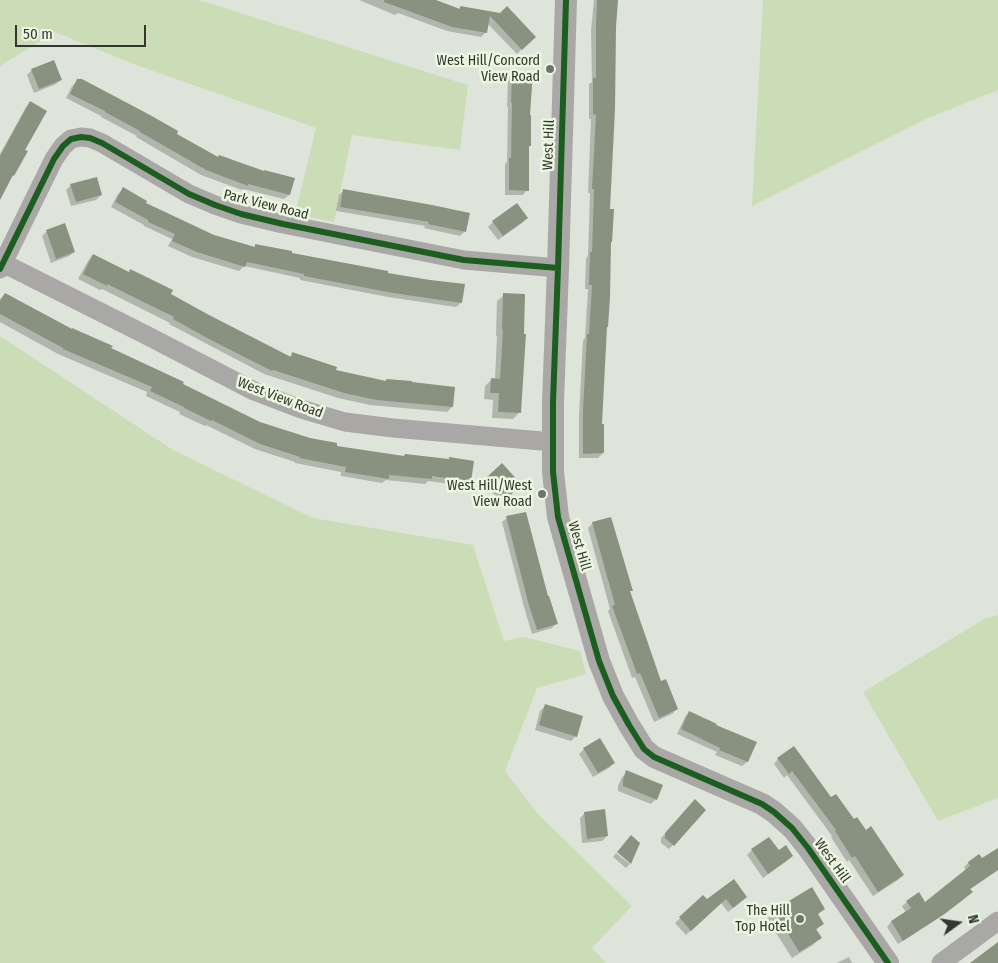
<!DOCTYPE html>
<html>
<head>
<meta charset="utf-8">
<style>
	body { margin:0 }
	#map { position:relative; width:998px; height:963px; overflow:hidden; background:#dee4d9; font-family:"Fira Sans Condensed",sans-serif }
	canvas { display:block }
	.north { position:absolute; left:933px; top:898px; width:50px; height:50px; -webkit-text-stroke:4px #ebf7e1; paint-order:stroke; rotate:76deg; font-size:14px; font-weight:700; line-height:20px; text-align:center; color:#33372f }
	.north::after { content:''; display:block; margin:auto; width:18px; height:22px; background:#33372f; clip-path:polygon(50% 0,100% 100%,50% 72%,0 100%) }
	.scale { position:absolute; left:15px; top:25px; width:131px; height:22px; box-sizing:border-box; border:2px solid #33372f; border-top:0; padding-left:6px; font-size:15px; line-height:18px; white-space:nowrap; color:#33372f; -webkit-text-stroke:4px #ebf7e1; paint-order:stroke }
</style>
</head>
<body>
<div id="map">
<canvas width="998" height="963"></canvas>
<div class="north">N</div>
<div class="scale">50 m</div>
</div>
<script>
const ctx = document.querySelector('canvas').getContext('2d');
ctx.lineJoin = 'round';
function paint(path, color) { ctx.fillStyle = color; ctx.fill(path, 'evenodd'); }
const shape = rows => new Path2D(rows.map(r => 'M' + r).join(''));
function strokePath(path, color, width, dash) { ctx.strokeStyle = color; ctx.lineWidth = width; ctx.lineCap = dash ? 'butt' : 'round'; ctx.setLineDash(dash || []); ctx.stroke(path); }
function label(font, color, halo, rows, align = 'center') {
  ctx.font = font + ' "Fira Sans Condensed",sans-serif'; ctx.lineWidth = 5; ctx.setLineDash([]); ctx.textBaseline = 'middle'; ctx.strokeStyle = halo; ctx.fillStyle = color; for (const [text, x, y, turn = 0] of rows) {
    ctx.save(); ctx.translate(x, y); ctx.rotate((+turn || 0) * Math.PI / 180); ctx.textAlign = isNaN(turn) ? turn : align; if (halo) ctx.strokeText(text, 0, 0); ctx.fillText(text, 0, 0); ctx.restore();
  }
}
paint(shape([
	[0,0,199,0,468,85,460,150,352,135,334,222,295,214,316,128,136,65,55,32,0,66],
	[763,0,998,0,998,90,926,119,752,206],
	[0,336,173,450,313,518,473,545,504,641,524,637,580,651,586,674,537,688,505,771,537,813,632,906,592,948,606,963,0,963],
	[998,615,998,798,938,821,863,692,986,618]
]), '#caddb6');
paint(shape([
	[359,0,432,0,458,10,461,7,501,14,534,37,517,54,487,23,486,32,481,37,447,31,398,13,395,15],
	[594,0,616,0,609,210,610,243,601,425,603,453,598,458,579,458,579,415,583,340,585,338,588,289,585,289,586,258,588,256,590,193,588,193,591,119,589,119,589,84,592,82,591,30],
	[32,70,61,79,56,84,34,93,27,75],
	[513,72,529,116,529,146,528,147,527,190,523,195,505,195,505,164,507,162,508,107,507,107,508,77],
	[77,81,217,158,263,173,293,178,289,195,284,199,243,189,242,190,201,175,136,137,137,136,101,117,101,116,66,98,72,86],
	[30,103,23,150,13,175,9,180,0,197,0,154,26,107],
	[71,185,101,195,96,200,71,206,66,190],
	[123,189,144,203,214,236,253,248,256,245,290,254,386,274,461,303,456,307,388,297,300,280,300,278,244,266,239,271,192,257,168,246,172,239,144,226,144,225,111,207,118,194],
	[344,190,465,231,460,236,424,228,425,226,336,211,339,195],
	[517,205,527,218,522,223,498,240,488,227,493,222],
	[47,231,74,252,69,256,51,263,42,236],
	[93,255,289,357,293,354,334,371,385,382,387,380,452,407,447,412,370,405,338,398,267,375,266,375,169,324,170,323,102,289,100,290,78,279,88,261],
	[5,294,110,349,259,423,335,447,470,481,465,486,428,481,425,484,386,480,382,483,341,476,341,472,295,463,295,462,255,449,206,425,205,426,179,414,180,412,146,396,147,392,58,354,0,322,0,299],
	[504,295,520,412,513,419,492,418,493,400,484,399,485,386,492,379,495,379,497,336,496,336,497,301],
	[502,465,520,485,501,502,483,482],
	[507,518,547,598,556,623,552,628,532,634,524,607,502,522],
	[610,519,631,590,629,592,660,683,677,709,672,714,654,722,635,677,632,678,608,611,610,609,588,528,592,524],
	[545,706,576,736,571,741,535,730,540,711],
	[689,712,714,726,755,743,747,762,742,766,715,755,717,752,677,734,685,717],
	[584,749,614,763,609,768,593,777,579,754],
	[778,759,831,799,854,820,866,832,903,875,898,880,873,896,849,860,847,862,831,837,832,836,787,775,784,778,774,764],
	[627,772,656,799,651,804,618,791,618,786,622,777],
	[690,806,673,845,669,849,661,843,661,838],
	[585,813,607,836,602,841,582,843,580,818],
	[769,838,778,852,792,856,787,861,763,878,747,855,752,850],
	[998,849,998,870,969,890,966,896,940,917,898,944,887,927,891,922,906,913,902,906,907,902,925,903,966,871,964,867,968,863,982,860],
	[616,853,630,864,626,868,613,857],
	[734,881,741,902,728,912,721,903,686,935,675,923,703,897,707,901],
	[811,889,824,909,817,915,822,924,816,930,820,938,813,945,792,958,767,919,775,911],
	[849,957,852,963,837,963]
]), '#0003');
paint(shape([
	[384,0,436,0,460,9,460,6,500,13,507,6,536,37,522,50,490,16,487,33,452,27,384,2],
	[597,0,618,0,616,27,615,109,610,209,614,209,612,242,611,242,610,297,608,327,607,327,602,424,604,424,604,453,583,454,583,410,587,334,589,334,592,285,589,285,590,252,592,252,594,189,592,189,596,115,593,114,593,78,596,78,596,24],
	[54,60,62,80,39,89,31,69],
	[512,71,533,72,530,115,531,115,531,146,529,146,529,191,509,190,509,158,511,158,512,103,511,103],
	[77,79,82,79,150,115,178,131,177,134,218,157,219,155,264,171,264,170,295,178,290,195,248,184,248,186,206,170,140,132,140,131,105,112,105,111,70,94],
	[30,101,47,111,25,150,28,151,14,176,13,175,0,200,0,156],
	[97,177,102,195,76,202,70,184],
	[123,187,147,201,146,203,214,235,255,247,255,244,292,251,292,253,388,271,388,273,430,280,465,284,462,303,393,293,351,285,304,276,304,274,247,262,245,267,197,252,172,241,175,234,148,222,148,220,115,202],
	[343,189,432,205,470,213,466,232,428,224,429,222,340,207],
	[517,203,528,218,503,236,492,221],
	[65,223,75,252,56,259,46,230],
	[93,254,129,272,130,269,173,290,171,294,209,315,291,357,292,352,337,367,336,370,386,381,386,379,412,381,412,382,455,387,453,407,376,400,344,393,273,370,272,371,209,339,173,319,174,317,107,284,107,286,83,274],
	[5,293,72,329,72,328,113,346,111,348,184,382,183,384,260,422,310,438,337,443,337,446,404,456,405,454,449,459,449,457,474,461,471,482,432,476,432,479,389,475,389,479,345,472,346,467,299,458,300,457,260,444,212,420,211,421,184,408,184,407,150,391,152,387,63,349,63,348,0,314,0,301],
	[503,293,525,294,524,334,526,334,521,413,498,412,499,393,490,393,491,378,500,379,503,330,502,330],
	[502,463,522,485,506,499,487,477],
	[526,512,548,596,549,596,558,624,537,630,528,602,506,516],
	[611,517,633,591,630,591,661,681,666,679,678,709,659,718,640,673,637,674,612,606,615,605,592,522],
	[545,704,583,716,577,737,539,725],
	[689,711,717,724,716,725,757,742,748,762,719,750,720,748,681,729],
	[600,738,615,763,598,773,583,748],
	[794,746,831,797,836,794,854,819,857,817,866,830,871,826,904,875,878,892,855,856,852,858,835,831,836,830,792,771,789,774,777,758],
	[626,770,663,785,657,800,623,786,623,780],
	[695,799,706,810,674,846,665,838,665,833],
	[605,809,608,836,587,839,584,812],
	[631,835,640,843,631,864,617,852],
	[769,837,779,850,786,845,793,856,768,874,751,849],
	[998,848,998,870,970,889,973,892,946,913,903,941,891,921,911,908,906,901,919,892,925,902,970,866,968,862,979,854,982,858],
	[734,879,747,897,733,908,726,899,691,931,679,917,703,895,707,899],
	[812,887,825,909,818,914,824,924,816,929,822,938,799,952,774,910],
	[998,942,998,963,970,963]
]), '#899280');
strokePath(shape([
	[3,263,146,335,254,391,301,409,345,422,393,428,553,442],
	[0,269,54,159,63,146,71,139,81,137,90,138,102,143,189,194,215,205,241,214,283,224,464,260,558,268],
	[941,963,998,921]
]), '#a9a8a7', 19);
strokePath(shape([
	[566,0,558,268,553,402,553,472,558,517,599,661,613,696,629,725,644,749,654,757,762,804,774,812,792,828,808,848,888,963]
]), '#a9a8a7', 22);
strokePath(shape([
	[566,0,558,268,553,402,553,472,558,517,599,661,613,696,629,725,644,749,654,757,762,804,774,812,792,828,808,848,888,963],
	[0,269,54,159,63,146,71,139,81,137,90,138,102,143,189,194,215,205,241,214,283,224,464,260,558,268]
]), '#1b5e20', 6);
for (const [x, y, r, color] of [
	[550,69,5,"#6f746a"],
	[542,494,5,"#6f746a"],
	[800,919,5,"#6f746a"]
]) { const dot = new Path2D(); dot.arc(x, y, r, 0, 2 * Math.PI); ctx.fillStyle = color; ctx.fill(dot); strokePath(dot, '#ebf7e1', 2); }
label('14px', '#33372f', '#ebf7e1', [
	["West Hill/Concord",540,61],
	["View Road",540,77],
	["West Hill/West",532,486],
	["View Road",532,502],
	["The Hill",790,911],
	["Top Hotel",790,927]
], 'right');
label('14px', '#33372f', '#ebf7e1', [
	["West Hill",549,145,-88],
	["Park View Road",266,205,14],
	["West View Road",280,398,21],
	["West Hill",579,546,74],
	["West Hill",832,861,54]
]);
</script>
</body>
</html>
